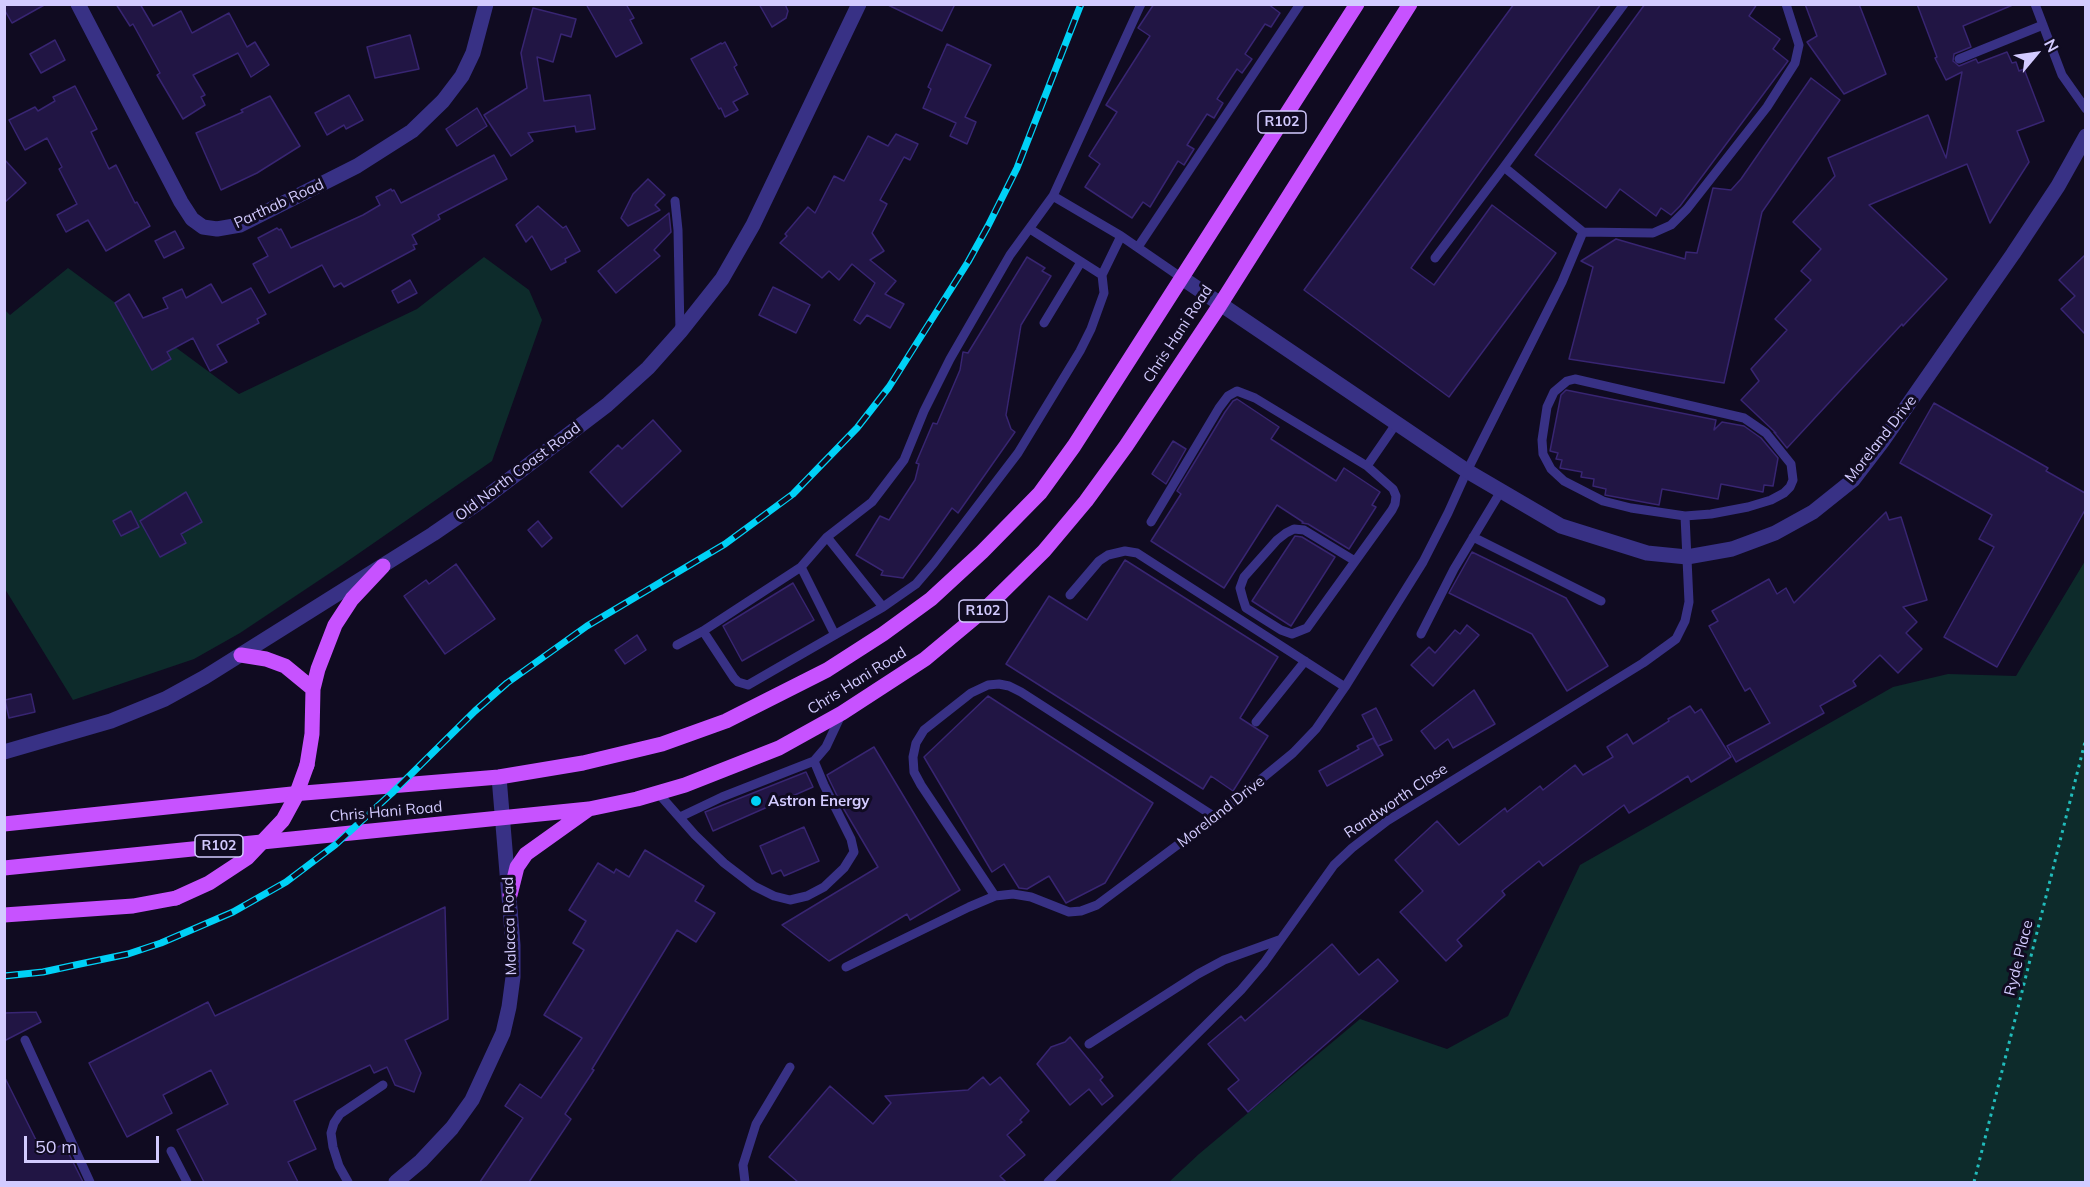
<!DOCTYPE html>
<html>
<head>
<meta charset="utf-8">
<style>
	body { margin:0 }
	#map { position:relative; width:2090px; height:1187px; overflow:hidden; background:#100b21; font-family:Mulish,sans-serif }
	canvas { display:block }
	.frame { position:absolute; inset:0; border:6px solid #d3cbff; pointer-events:none }
	.north { position:absolute; left:2006px; top:24px; width:60px; height:60px; -webkit-text-stroke:4px #100b21; paint-order:stroke; rotate:61deg; font-size:16px; font-weight:700; line-height:24px; text-align:center; color:#d3cbff }
	.north::after { content:''; display:block; margin:auto; width:21px; height:27px; background:#d3cbff; clip-path:polygon(50% 0,100% 100%,50% 72%,0 100%) }
	.scale { position:absolute; left:24px; top:1136px; width:135px; height:27px; box-sizing:border-box; border:3px solid #d3cbff; border-top:0; padding-left:8px; font-size:18px; line-height:21px; white-space:nowrap; color:#d3cbff; -webkit-text-stroke:4px #100b21; paint-order:stroke }
</style>
</head>
<body>
<div id="map">
<canvas width="2090" height="1187"></canvas>
<div class="frame"></div>
<div class="north">N</div>
<div class="scale">50 m</div>
</div>
<script>
const ctx = document.querySelector('canvas').getContext('2d');
ctx.lineJoin = 'round';
function paint(path, color) { ctx.fillStyle = color; ctx.fill(path, 'evenodd'); }
const shape = rows => new Path2D(rows.map(r => 'M' + r).join(''));
function strokePath(path, color, width, dash) { ctx.strokeStyle = color; ctx.lineWidth = width; ctx.lineCap = dash ? 'butt' : 'round'; ctx.setLineDash(dash || []); ctx.stroke(path); }
function label(font, color, halo, rows, align = 'center') {
  ctx.font = font + ' Mulish,sans-serif'; ctx.lineWidth = 6; ctx.setLineDash([]); ctx.textBaseline = 'middle'; ctx.strokeStyle = halo; ctx.fillStyle = color; for (const [text, x, y, turn = 0] of rows) {
    ctx.save(); ctx.translate(x, y); ctx.rotate((+turn || 0) * Math.PI / 180); ctx.textAlign = isNaN(turn) ? turn : align; if (halo) ctx.strokeText(text, 0, 0); ctx.fillText(text, 0, 0); ctx.restore();
  }
}
paint(shape([
	[484,257,529,290,542,320,492,461,342,565,240,633,194,659,73,700,5,589,5,310,10,315,68,268,239,394,417,309],
	[2085,561,2085,1182,1169,1182,1199,1154,1360,1019,1447,1049,1508,1016,1580,865,1893,687,1948,674,2016,676]
]), '#0d2b2b');
const building = shape([
	[4,4,46,4,12,23,4,9,4,4],
	[116,4,140,4,153,26,181,11,192,33,229,13,247,47,255,42,269,65,251,77,238,53,193,75,205,95,201,97,205,105,183,119,157,75,160,73,133,24,130,26,116,4],
	[586,4,626,4,634,18,630,20,642,43,616,57,586,4],
	[759,4,785,4,788,11,786,18,772,27,759,4],
	[886,4,955,4,942,31,886,4],
	[1154,4,1268,4,1280,13,1271,27,1265,24,1245,54,1252,59,1242,73,1237,69,1217,99,1223,103,1214,118,1207,114,1187,145,1194,149,1184,165,1178,161,1150,207,1143,202,1132,218,1085,187,1100,164,1089,156,1117,112,1106,105,1150,36,1138,28,1154,4],
	[1514,4,1601,4,1411,268,1434,285,1492,205,1556,253,1449,397,1304,290,1514,4],
	[1645,4,1757,4,1749,16,1780,39,1773,49,1788,61,1680,206,1671,215,1661,208,1656,216,1620,189,1606,208,1535,155,1645,4],
	[1805,4,1859,4,1886,74,1844,94,1807,42,1817,36,1805,4],
	[1917,4,2015,4,1963,26,1971,47,1954,54,1953,61,1959,66,1976,59,1978,63,2007,52,2012,63,2016,62,2019,71,2024,69,2044,121,2017,131,2029,162,1990,223,1967,164,1869,205,1947,279,1903,326,1902,324,1787,448,1774,432,1776,433,1741,400,1759,381,1751,369,1787,330,1775,319,1811,280,1801,271,1821,249,1793,222,1835,176,1828,158,1928,115,1946,158,1962,72,1946,80,1935,58,1937,57,1917,4],
	[533,8,576,19,571,37,561,34,553,62,537,57,544,101,590,95,595,129,576,132,575,126,528,133,533,141,511,156,484,115,527,88,521,53,533,8],
	[410,35,419,69,375,78,367,47,410,35],
	[55,40,65,60,41,73,30,54,55,40],
	[725,42,737,65,734,67,748,94,733,102,738,110,725,117,721,108,719,109,691,59,721,43,722,44,725,42],
	[947,44,991,65,965,117,976,122,967,144,950,136,956,123,923,108,931,89,928,87,947,44],
	[1811,78,1840,100,1762,212,1724,383,1569,359,1593,267,1581,261,1616,239,1685,259,1686,252,1697,253,1713,188,1731,190,1741,179,1811,78],
	[75,86,97,129,91,132,109,169,116,165,135,203,137,202,150,226,106,251,88,220,66,232,57,215,77,204,59,169,62,167,47,138,25,150,9,120,35,107,38,111,55,101,53,97,75,86],
	[349,95,363,120,346,129,344,125,327,135,315,113,349,95],
	[270,96,300,146,257,173,221,190,196,133,243,112,241,110,270,96],
	[477,108,487,126,457,146,446,129,477,108],
	[896,134,918,144,910,160,904,157,880,200,887,204,872,233,884,251,870,260,896,281,885,294,904,304,890,328,867,315,860,324,854,320,875,283,852,264,839,280,829,271,822,278,780,243,787,236,785,234,808,207,815,213,834,176,844,181,868,136,888,146,896,134],
	[494,155,507,179,438,215,440,219,412,235,417,244,413,245,415,249,344,287,341,283,334,287,322,265,269,293,253,264,268,256,258,238,277,228,279,230,281,229,291,248,363,215,380,205,376,197,391,189,392,191,394,190,401,203,494,155],
	[4,159,26,183,4,203,4,159],
	[648,179,665,195,655,205,660,210,628,226,621,218,633,194,648,179],
	[538,206,563,228,566,226,580,251,565,259,566,262,551,270,532,236,526,242,516,225,538,206],
	[669,213,671,232,654,250,660,256,616,293,598,271,669,213],
	[175,231,184,248,164,258,155,241,175,231],
	[2085,255,2085,334,2061,309,2075,296,2059,280,2085,255],
	[1027,257,1045,268,1042,271,1051,276,1021,325,1006,415,1011,429,1015,432,958,513,952,508,903,578,881,575,883,571,856,555,880,516,889,520,915,480,919,464,916,463,933,423,937,424,960,370,963,352,968,353,1027,257],
	[410,280,417,293,398,303,392,291,410,280],
	[211,284,222,303,251,288,266,314,257,319,259,323,217,345,227,362,210,371,193,338,167,352,171,359,152,370,115,303,129,294,143,318,168,308,163,298,182,289,186,298,211,284],
	[773,287,810,305,796,333,759,315,773,287],
	[1566,390,1716,420,1714,430,1722,422,1744,426,1761,438,1778,458,1773,486,1764,485,1763,492,1721,484,1718,499,1662,489,1659,505,1605,495,1606,489,1593,486,1594,479,1581,477,1582,472,1560,468,1562,460,1556,459,1558,453,1550,451,1561,395,1566,390],
	[1237,399,1279,427,1271,439,1336,481,1344,468,1380,492,1372,505,1376,507,1349,549,1308,524,1302,523,1303,522,1277,505,1224,588,1151,541,1181,494,1177,491,1225,412,1233,401,1237,399],
	[1934,403,2048,468,2046,471,2085,493,2085,510,1997,667,1944,637,1994,547,1979,539,1992,515,1900,463,1934,403],
	[653,420,681,451,622,507,590,472,618,445,622,449,653,420],
	[1173,441,1186,449,1166,484,1152,474,1173,441],
	[186,492,202,522,181,534,186,543,160,557,140,521,186,492],
	[131,511,139,527,121,536,113,521,131,511],
	[1886,512,1889,520,1901,517,1927,600,1903,607,1917,622,1906,633,1922,649,1898,673,1880,655,1853,681,1856,686,1820,706,1824,713,1736,762,1727,746,1770,723,1750,688,1745,691,1709,626,1718,621,1712,611,1769,579,1777,594,1786,588,1794,603,1886,512],
	[538,521,552,538,542,547,528,530,538,521],
	[1295,536,1302,537,1335,557,1291,626,1252,601,1295,536],
	[1472,552,1566,598,1608,666,1567,691,1532,634,1449,593,1472,552],
	[1125,560,1278,657,1240,718,1268,736,1233,791,1211,776,1203,789,1006,664,1049,596,1087,620,1125,560],
	[456,564,495,619,445,654,404,596,426,580,429,584,456,564],
	[793,583,814,620,742,661,723,626,793,583],
	[1467,625,1479,635,1433,686,1411,665,1429,647,1435,653,1455,630,1460,634,1467,625],
	[637,635,646,650,625,664,615,650,637,635],
	[1474,690,1495,724,1453,748,1448,739,1435,749,1421,731,1474,690],
	[31,694,35,712,9,718,5,700,31,694],
	[988,696,1153,803,1105,883,1066,903,1049,876,1027,889,1019,888,1004,864,992,872,924,757,988,696],
	[1690,706,1695,713,1701,709,1731,757,1691,782,1688,776,1629,813,1624,805,1543,866,1539,861,1502,891,1505,895,1457,940,1462,946,1446,961,1400,912,1423,891,1395,860,1437,821,1459,845,1505,808,1507,812,1540,786,1543,790,1575,765,1583,775,1613,757,1607,747,1627,734,1633,744,1669,721,1668,719,1690,706],
	[1376,708,1392,740,1378,746,1362,715,1376,708],
	[1373,738,1383,755,1327,786,1319,771,1359,749,1357,746,1373,738],
	[874,747,960,890,910,920,907,914,829,961,782,925,878,867,842,806,827,775,874,747],
	[806,772,813,787,713,831,705,812,806,772],
	[804,827,819,861,784,876,781,870,772,874,760,846,804,827],
	[645,850,704,886,695,901,715,913,696,942,677,930,592,1069,594,1070,565,1114,571,1119,529,1182,480,1182,523,1118,505,1106,520,1084,541,1098,582,1038,544,1015,584,950,573,943,586,921,569,910,598,863,614,873,616,869,629,877,645,850],
	[445,907,448,1019,405,1040,421,1073,414,1092,395,1085,387,1067,374,1073,370,1065,294,1101,316,1149,288,1162,298,1182,204,1182,177,1130,228,1104,211,1070,163,1095,172,1113,127,1137,89,1063,208,1002,215,1016,445,907],
	[1332,944,1359,975,1378,959,1398,981,1248,1112,1228,1089,1239,1080,1208,1044,1241,1016,1245,1021,1332,944],
	[36,1012,41,1022,4,1041,4,1013,36,1012],
	[1070,1037,1103,1077,1100,1080,1113,1096,1102,1105,1089,1089,1070,1105,1037,1064,1051,1047,1065,1042,1070,1037],
	[4,1076,43,1154,64,1144,83,1182,4,1182,4,1076],
	[983,1077,990,1085,1000,1077,1029,1111,1020,1120,1022,1122,1007,1135,1025,1155,1000,1176,1006,1182,798,1182,769,1157,830,1086,873,1124,891,1103,885,1096,968,1090,983,1077]
]);
paint(building, '#211544');
strokePath(building, '#382572', 1.5);
strokePath(shape([
	[1974,1182,2086,738]
]), '#21bcbb', 3, [3, 4.5]);
strokePath(shape([
	[1624,4,1504,167,1583,232,1653,233,1671,225,1687,209,1767,107,1795,63,1799,45,1786,4],
	[2035,4,2062,75,2086,109],
	[1959,59,2043,25],
	[1053,196,1141,4],
	[675,201,678,230,680,332],
	[1030,229,1102,275],
	[1138,247,1300,4],
	[1435,258,1504,167],
	[1044,323,1081,262],
	[1575,379,1744,418,1766,433,1791,464,1793,480,1790,487,1784,493,1771,500,1748,507,1711,514,1685,516,1631,508,1603,501,1564,481,1551,469,1543,454,1542,440,1547,407,1554,392,1567,381,1575,379],
	[1151,522,1219,408,1228,396,1237,391,1255,398,1367,466,1396,424],
	[827,537,883,607],
	[1473,537,1601,601],
	[1355,561,1304,530,1294,529,1286,533,1277,540,1244,577,1240,588,1243,599,1246,608,1281,630,1292,634,1307,628,1392,510,1395,504,1396,496,1393,489,1367,466],
	[801,567,835,635],
	[1070,595,1099,561,1108,555,1125,551,1137,553,1345,687],
	[703,631,734,678,738,682,748,685,883,607,916,584,934,563,1018,453,1080,351,1091,329,1104,293,1102,275,1121,236],
	[1421,634,1454,569,1501,491],
	[677,645,703,631,801,567,827,537,872,502,904,460,924,411,950,359,1010,255,1053,196,1121,236,1182,278],
	[1256,722,1305,661],
	[658,793,695,835,724,863,754,886,774,896,790,900,807,896,824,887,844,868,854,852,851,839,824,785,814,761],
	[680,817,722,797,814,761,826,747,842,713],
	[995,896,921,785,914,772,913,757,916,743,924,730,971,693,988,685,999,684,1009,686,1021,692,1215,817],
	[846,967,969,907,995,896,1013,894,1031,897,1069,912,1081,911,1097,905,1215,817,1293,753,1316,729,1345,687,1423,562,1448,513,1467,471,1562,282,1583,232],
	[25,1040,90,1182],
	[1089,1044,1198,974,1224,960,1279,940],
	[171,1151,187,1182],
	[348,1182,339,1166,333,1147,331,1133,334,1123,340,1114,383,1085],
	[745,1182,743,1165,756,1124,790,1067],
	[1048,1182,1241,990,1264,963,1334,865,1352,848,1387,821,1643,663,1676,639,1685,621,1689,602,1685,516]
]), '#383185', 9);
strokePath(shape([
	[78,4,181,202,192,219,203,227,217,229,240,225,357,166,412,131,443,101,462,76,473,53,486,4],
	[1182,278,1467,471,1561,526,1647,553,1687,557,1732,549,1775,533,1813,512,1853,480,1882,442,2013,254,2058,186,2086,136],
	[4,752,111,721,165,699,205,677,433,534,481,501,607,405,648,368,680,332,722,279,753,225,859,4],
	[396,1182,421,1161,452,1128,472,1100,503,1033,509,1007,513,977,513,945,499,777]
]), '#383185', 15);
strokePath(shape([
	[241,655,266,659,285,666,313,689],
	[307,765,312,734,313,689,318,669,335,625,352,599,383,566],
	[4,824,292,794,499,777,583,763,662,744,726,721,827,670,883,634,931,599,982,552,1040,493,1074,446,1357,4],
	[4,868,589,809,637,799,685,785,779,748,842,713,925,659,985,609,1044,551,1086,501,1126,446,1220,305,1410,4],
	[510,895,517,867,526,854,589,809],
	[4,915,133,906,176,898]
]), '#c752ff', 15);
const rail = shape([
	[4,976,43,972,80,964,128,954,161,943,233,912,286,882,335,845,392,793,475,711,507,683,587,626,725,544,793,494,857,428,889,387,968,262,988,226,1017,168,1081,4]
]);
strokePath(rail, '#00d1f6', 7);
strokePath(rail, '#100b21', 4.5, [14]);
strokePath(shape([
	[176,898,209,883,247,858,283,820,295,798,307,765]
]), '#c752ff', 15);
for (const [x, y, r, color] of [
	[756,801,6,"#00d1f6"]
]) { const dot = new Path2D(); dot.arc(x, y, r, 0, 2 * Math.PI); ctx.fillStyle = color; ctx.fill(dot); strokePath(dot, '#100b21', 2); }
for (const [x, y, w] of [
	[1282,122,48],
	[983,611,48],
	[219,846,48]
]) { const box = new Path2D(); box.roundRect(x - w / 2, y - 11, w, 22, 4.5); ctx.fillStyle = '#100b21'; ctx.fill(box); strokePath(box, '#d3cbff', 1.5); }
label('bold 14px', '#d3cbff', null, [
	["R102",1282,122],
	["R102",983,611],
	["R102",219,846]
]);
label('15px', '#d3cbff', '#100b21', [
	["Parthab Road",279,204,-25],
	["Chris Hani Road",1178,334,-57],
	["Moreland Drive",1881,439,-52],
	["Old North Coast Road",518,472,-37],
	["Chris Hani Road",857,681,-32],
	["Randworth Close",1396,801,-34],
	["Chris Hani Road",386,812,-5],
	["Moreland Drive",1221,812,-38],
	["Malacca Road",510,926,-92],
	["Ryde Place",2019,958,-76]
]);
label('bold 15px', '#d3cbff', '#100b21', [
	["Astron Energy",768,801]
], 'left');
</script>
</body>
</html>
